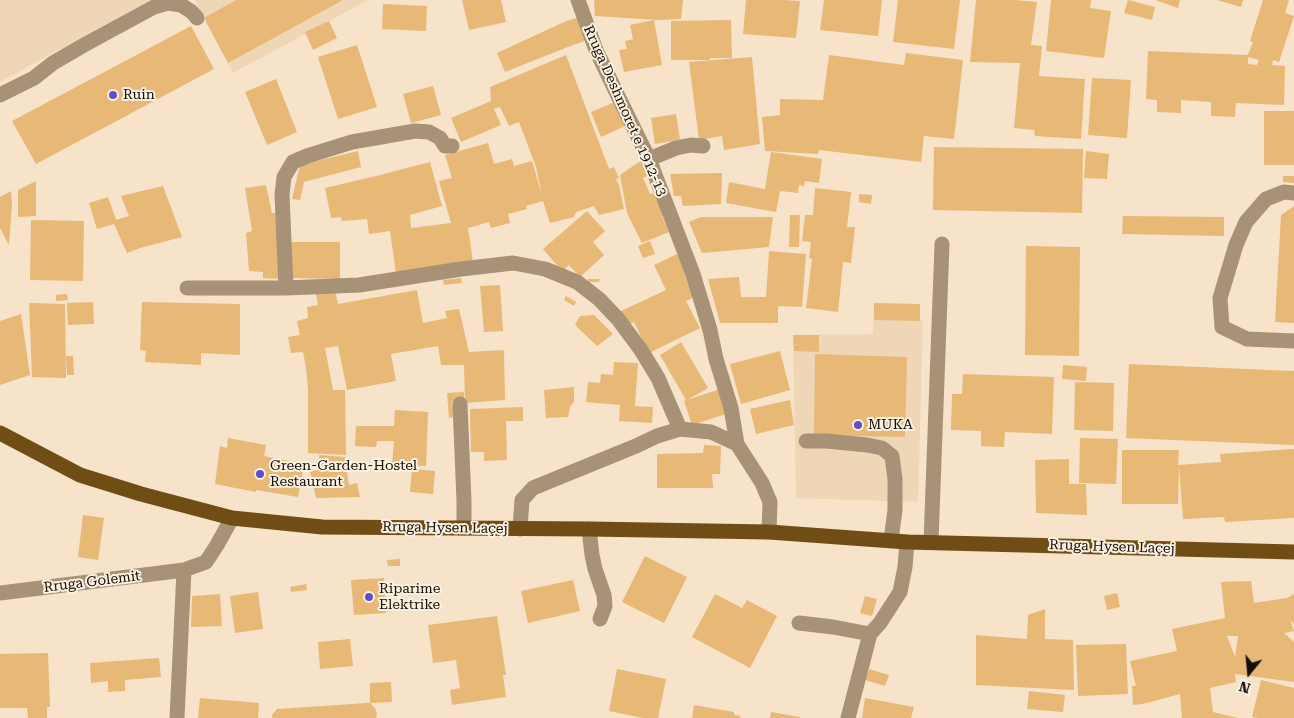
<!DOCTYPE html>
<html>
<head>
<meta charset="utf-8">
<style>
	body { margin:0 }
	#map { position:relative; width:1294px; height:718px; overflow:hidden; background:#f6e3c9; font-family:"Roboto Serif",serif }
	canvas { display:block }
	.north { position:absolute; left:1224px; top:648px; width:50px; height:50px; -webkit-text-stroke:4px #fdf1e2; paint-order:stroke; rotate:197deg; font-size:14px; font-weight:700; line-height:20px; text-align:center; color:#150f06 }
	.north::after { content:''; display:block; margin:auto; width:18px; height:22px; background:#150f06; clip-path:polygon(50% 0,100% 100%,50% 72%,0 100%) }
</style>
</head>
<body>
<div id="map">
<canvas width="1294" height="718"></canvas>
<div class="north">N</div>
</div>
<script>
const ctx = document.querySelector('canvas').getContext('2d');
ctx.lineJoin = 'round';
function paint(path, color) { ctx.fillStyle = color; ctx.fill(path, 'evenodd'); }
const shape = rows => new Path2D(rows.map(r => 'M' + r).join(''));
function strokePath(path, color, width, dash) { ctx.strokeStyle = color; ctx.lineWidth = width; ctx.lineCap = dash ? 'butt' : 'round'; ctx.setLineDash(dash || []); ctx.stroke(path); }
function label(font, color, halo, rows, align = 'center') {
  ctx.font = font + ' "Roboto Serif",serif'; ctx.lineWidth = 4; ctx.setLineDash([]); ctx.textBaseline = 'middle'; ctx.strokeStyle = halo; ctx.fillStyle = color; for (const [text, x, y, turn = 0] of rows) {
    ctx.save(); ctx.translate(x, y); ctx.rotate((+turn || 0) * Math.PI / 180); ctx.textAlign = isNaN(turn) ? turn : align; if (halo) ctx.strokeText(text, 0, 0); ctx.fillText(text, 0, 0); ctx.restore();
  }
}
paint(shape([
	[0,0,150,0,0,82],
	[195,0,368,0,233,73,204,18],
	[874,303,923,321,918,502,796,498,793,335,873,334]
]), '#eed6b6');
paint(shape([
	[236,0,343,0,228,63,204,18],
	[462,0,501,0,506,22,469,30],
	[594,0,683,0,681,19,658,20,595,16],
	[746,0,784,0,800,1,796,38,743,34],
	[824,0,882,0,878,36,820,30],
	[898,0,960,0,954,49,893,42],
	[976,0,1015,0,1037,2,1031,45,1042,46,1039,76,1085,79,1081,139,1035,136,1034,130,1014,128,1020,63,970,62],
	[1051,0,1091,0,1090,8,1111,11,1104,58,1046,51],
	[1128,0,1155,7,1152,20,1124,13],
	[1155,0,1180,0,1178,8],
	[1217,0,1243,0,1241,7],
	[1263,0,1289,0,1285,13,1294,16,1279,62,1273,60,1272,65,1285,66,1284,105,1236,103,1235,117,1211,116,1211,102,1181,100,1181,113,1157,112,1157,100,1146,99,1148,51,1248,55,1253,42,1250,41],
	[1248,57,1259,60,1257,65,1248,64],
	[383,4,427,6,426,31,382,29],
	[579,17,588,40,573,45,505,72,497,53,564,22],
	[654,20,662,65,624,72,619,50,627,49,625,41,633,39,630,25],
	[731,20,732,58,710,58,710,60,671,60,671,21],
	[329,21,337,38,313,50,305,32],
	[191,26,214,69,36,164,12,121],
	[357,45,377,107,338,119,318,57],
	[906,53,963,60,954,139,924,136,921,162,819,150,818,154,765,151,762,117,780,115,780,99,823,100,829,55,904,65],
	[566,55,609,169,614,167,619,178,616,179,619,185,624,209,599,215,594,206,576,212,574,217,550,223,543,201,526,206,527,209,508,214,510,223,491,228,489,222,468,228,473,262,396,273,390,231,369,234,367,219,342,221,341,217,331,218,325,188,376,176,430,162,442,206,410,215,411,228,451,223,439,181,452,178,445,155,488,143,494,164,512,159,514,166,532,161,542,195,536,167,519,122,509,126,500,107,494,109,501,125,461,142,451,118,491,101,490,87],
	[752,57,760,144,724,150,722,136,699,140,689,62],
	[1092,78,1131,80,1127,138,1088,135],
	[276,79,297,132,267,145,245,92],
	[433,86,441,115,411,123,403,94],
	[615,102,625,126,601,137,591,112],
	[1264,111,1294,111,1294,165,1264,165],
	[676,114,680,140,655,144,651,118],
	[934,147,1083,149,1082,213,933,210],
	[358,151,361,167,304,182,300,200,292,199,300,165],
	[1086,151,1109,154,1107,179,1084,178],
	[771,152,822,159,819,183,805,181,804,186,799,185,798,193,780,191,776,212,726,203,729,182,765,189],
	[642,160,649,175,643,178,650,194,657,191,667,214,662,216,669,232,642,243,627,213,620,175],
	[722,173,721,204,683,206,681,196,674,196,670,174],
	[1283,176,1294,176,1294,183,1283,182],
	[36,181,36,216,18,217,18,190],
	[266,185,272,213,276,213,280,279,263,278,263,272,249,271,246,233,252,231,245,188],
	[163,186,182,237,140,248,127,253,114,224,97,229,89,203,108,197,116,220,129,216,121,196],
	[815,188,851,192,847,227,855,227,851,263,843,262,838,312,806,308,812,259,809,258,811,242,802,241,805,215,813,215],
	[11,191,12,205,9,245,0,228,0,197],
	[859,194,872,195,871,204,859,202],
	[1294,206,1294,323,1275,322,1281,215],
	[587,211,605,231,593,242,604,255,580,277,569,265,562,271,543,249],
	[790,215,800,215,799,247,789,247],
	[1123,216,1224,217,1224,236,1122,234],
	[701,217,773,217,769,247,702,253,689,222],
	[31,220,84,221,83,281,30,280],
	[650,241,655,254,643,258,638,246],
	[290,242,340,242,340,279,290,278],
	[1026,246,1080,247,1079,356,1025,355],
	[769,251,806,254,802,307,778,306,778,323,720,323,708,279,739,277,741,297,766,297],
	[677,254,697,296,686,301,700,328,649,353,634,322,625,326,619,312,666,290,654,265],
	[461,278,462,283,444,285,443,280],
	[588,279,600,279,599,282,588,282],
	[500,285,503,331,484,332,480,286],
	[417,290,423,323,447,318,445,311,459,309,469,352,504,350,505,400,465,403,464,365,441,365,438,346,391,354,396,381,347,390,338,346,325,348,333,390,345,390,346,455,308,453,308,389,306,367,303,352,291,353,288,337,300,335,297,321,308,318,307,307,318,305,316,294,335,291,338,304],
	[67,294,68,300,56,301,56,295],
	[566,296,576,302,574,306,564,300],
	[93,302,94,324,68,325,67,303],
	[142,302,240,304,240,355,201,353,201,365,145,362,146,351,140,350],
	[29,303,65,304,66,378,32,377],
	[874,303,920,304,920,321,874,320],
	[21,314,30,375,0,385,0,321],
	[594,315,613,334,597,346,575,325,580,316],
	[793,335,819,335,819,352,794,351],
	[681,342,708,388,687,400,723,388,732,412,692,425,684,401,686,400,660,355],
	[780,351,790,390,741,404,730,364],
	[815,354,907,357,905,437,814,435],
	[66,356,73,356,74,375,67,375],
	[614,362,638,363,635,406,653,407,652,423,619,421,620,405,586,402,588,382,600,383,601,374,613,375],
	[1129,364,1294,371,1294,445,1126,438],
	[1063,365,1087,367,1086,381,1062,379],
	[963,374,1054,377,1052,434,1005,432,1004,447,981,446,981,431,951,430,952,394,962,394],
	[1075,382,1114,383,1113,431,1074,430],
	[574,387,574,402,570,407,568,417,546,418,544,390],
	[464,392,464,400,452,401,454,417,449,418,447,393],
	[790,400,794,425,756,434,750,409],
	[523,407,523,421,506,421,507,460,484,461,484,452,471,452,470,409],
	[395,410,428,412,426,466,392,465,394,441,377,441,376,447,355,446,356,426,394,426],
	[228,438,266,445,264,456,304,464,298,497,256,490,256,492,215,484,220,446,227,448],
	[1080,438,1118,439,1116,484,1079,483],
	[704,445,721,446,720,474,712,474,713,488,657,488,657,454,703,453],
	[1294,449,1294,518,1225,522,1224,517,1183,519,1179,467,1178,504,1122,504,1122,450,1179,450,1178,465,1221,462,1220,454],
	[319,455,345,457,349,485,357,483,360,497,316,498,310,471,321,470],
	[1069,459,1069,484,1086,484,1087,515,1036,513,1035,460],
	[412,469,435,471,433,494,410,492],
	[83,515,104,518,98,560,78,557],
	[645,556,687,577,664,623,622,602],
	[400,559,400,566,388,566,387,560],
	[384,578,386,613,354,615,351,580],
	[573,580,580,611,528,623,521,591],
	[1251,581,1254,603,1287,598,1294,594,1294,624,1290,620,1294,631,1284,633,1294,642,1294,682,1235,674,1236,682,1210,688,1213,712,1238,718,1182,718,1180,694,1143,704,1133,705,1132,686,1136,686,1130,661,1177,651,1172,629,1225,618,1221,582],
	[1227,636,1238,636,1235,657],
	[306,584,307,590,291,592,290,587],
	[258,592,263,629,235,633,230,596],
	[1117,593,1120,607,1107,610,1104,596],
	[220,594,222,626,191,627,192,596],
	[715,594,742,608,747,600,777,616,750,668,692,637],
	[865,596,877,599,872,616,860,613],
	[1045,609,1045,639,1073,640,1074,690,976,685,976,635,1027,639,1028,615],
	[497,616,506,675,503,675,506,697,452,705,450,690,460,688,456,660,433,663,428,625],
	[350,639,353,666,320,669,318,642],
	[1126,644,1128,694,1078,696,1076,645],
	[48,653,50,707,47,707,47,718,28,718,27,708,0,708,0,654],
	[159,658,161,677,125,680,125,691,108,692,108,681,91,683,90,663],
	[617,669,666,679,658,718,643,718,609,711],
	[869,669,889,675,885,686,865,680],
	[1261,680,1294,688,1294,718,1258,718,1252,717],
	[391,682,392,702,370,703,370,683],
	[1029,691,1065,695,1063,712,1027,709],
	[200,698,259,703,258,718,198,718],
	[865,698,914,707,911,718,862,718],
	[367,703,370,703,375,708,377,714,376,718,272,718,272,715,277,709],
	[694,705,734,712,734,715,740,716,740,718,692,718],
	[771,712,800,717,800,718,770,718]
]), '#e8b877');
strokePath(shape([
	[578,0,596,50,619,98,649,159,693,274,710,330,716,359,731,408,737,444,762,483,770,502,769,532],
	[0,95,34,78,53,63,84,45,154,7,168,3,181,5,192,12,197,18],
	[649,159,676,148,691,145,703,146],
	[1294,193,1284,192,1266,199,1246,222,1236,245,1220,298,1222,327,1247,339,1294,341],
	[187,288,286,288,359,285,461,269,513,263,545,269,577,282,599,299,618,319,641,350,658,378,680,429],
	[286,288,282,195,284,177,293,162,307,156,352,142,415,131,429,132,440,138,445,146,452,146],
	[460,404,464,501,464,528],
	[806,441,827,441,867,445,882,448,892,456,895,479,895,510,891,540],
	[520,529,522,500,533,488,636,446,657,436,680,429,711,432,737,444],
	[589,529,592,555,595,569,604,595,605,606,600,619],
	[931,542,942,244],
	[0,593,184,570,206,562,217,545,232,518],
	[799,623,833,627,870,634],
	[177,718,184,570],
	[848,718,870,634,880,623,900,592,905,567,907,542]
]), '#a79278', 15);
strokePath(shape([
	[0,433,80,475,141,494,232,518,322,527,589,529,769,532,907,542,1294,552]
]), '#704d14', 15);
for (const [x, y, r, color] of [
	[113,95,5,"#5f4ec7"],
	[858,425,5,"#5f4ec7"],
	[260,474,5,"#5f4ec7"],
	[369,597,5,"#5f4ec7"]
]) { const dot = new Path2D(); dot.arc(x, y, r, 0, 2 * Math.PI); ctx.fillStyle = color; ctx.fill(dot); strokePath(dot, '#fdf1e2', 2); }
label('14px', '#150f06', '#fdf1e2', [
	["Ruin",123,95],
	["MUKA",868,425],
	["Green-Garden-Hostel",270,466],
	["Restaurant",270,482],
	["Riparime",379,589],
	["Elektrike",379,605]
], 'left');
label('14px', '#150f06', '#fdf1e2', [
	["Rruga Deshmoret e 1912-13",625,111,66],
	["Rruga Hysen Laçej",445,528,1],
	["Rruga Hysen Laçej",1112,547,2],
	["Rruga Golemit",92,582,-7]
]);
</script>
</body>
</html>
